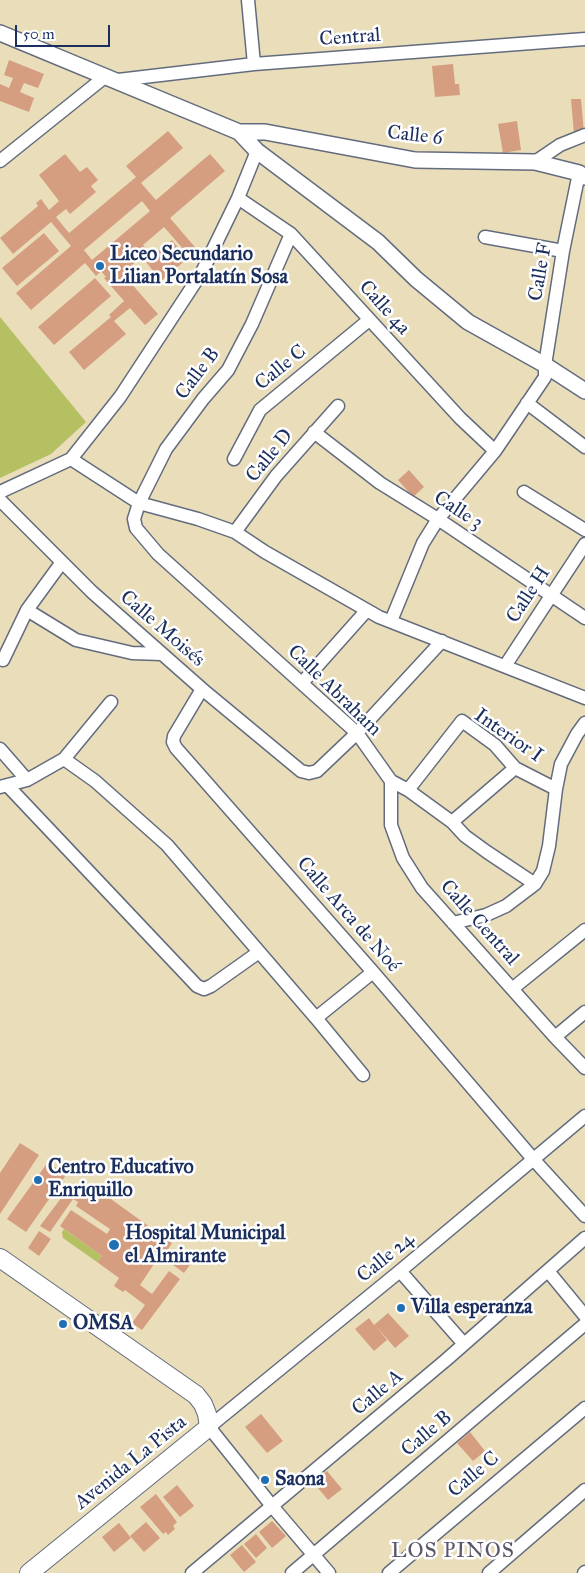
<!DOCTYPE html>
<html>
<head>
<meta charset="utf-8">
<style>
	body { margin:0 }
	#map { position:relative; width:585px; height:1573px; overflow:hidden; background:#eaddba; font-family:"IM FELL Great Primer",serif }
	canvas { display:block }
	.scale { position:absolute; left:15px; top:25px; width:95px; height:22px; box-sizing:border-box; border:2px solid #1b2f5e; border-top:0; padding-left:6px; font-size:15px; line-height:18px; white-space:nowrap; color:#1b2f5e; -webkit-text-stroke:4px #fff; paint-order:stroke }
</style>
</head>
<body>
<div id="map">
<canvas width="585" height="1573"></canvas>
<div class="scale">50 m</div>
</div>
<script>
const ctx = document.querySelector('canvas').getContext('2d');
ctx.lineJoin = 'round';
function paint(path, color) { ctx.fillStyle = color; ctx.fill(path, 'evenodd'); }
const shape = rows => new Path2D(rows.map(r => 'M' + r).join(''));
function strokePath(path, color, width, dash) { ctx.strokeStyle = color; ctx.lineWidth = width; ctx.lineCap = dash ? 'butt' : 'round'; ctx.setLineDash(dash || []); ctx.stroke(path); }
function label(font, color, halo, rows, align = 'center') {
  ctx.font = font + ' "IM FELL Great Primer",serif'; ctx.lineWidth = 5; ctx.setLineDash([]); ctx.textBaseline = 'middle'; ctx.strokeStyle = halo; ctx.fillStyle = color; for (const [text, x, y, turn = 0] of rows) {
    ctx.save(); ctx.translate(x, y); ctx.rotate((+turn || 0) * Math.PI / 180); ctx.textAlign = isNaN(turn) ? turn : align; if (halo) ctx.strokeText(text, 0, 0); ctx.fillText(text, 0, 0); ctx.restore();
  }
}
paint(shape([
	[0,317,86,422,51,454,0,478],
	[64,1229,102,1256,97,1262,63,1238,62,1232]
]), '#b4c062');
paint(shape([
	[9,60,44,74,38,88,24,83,20,92,34,98,29,112,0,101,0,84,9,88,13,78,4,75],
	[453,64,455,84,459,84,460,95,435,97,432,66],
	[571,99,581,99,584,133,574,134],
	[517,121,521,150,503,153,498,124],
	[168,131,183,148,141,183,156,200,210,154,225,171,170,218,200,253,192,259,164,227,143,245,153,256,172,240,187,259,161,281,146,262,148,261,143,256,122,273,158,314,145,325,130,308,114,321,126,334,84,370,69,352,111,317,109,315,124,301,104,278,106,277,101,271,96,276,85,263,31,310,16,293,71,246,51,222,13,254,0,238,38,206,36,203,41,199,49,210,59,201,39,175,65,154,80,172,87,167,98,180,91,186,96,192,70,214,66,209,56,217,69,233,136,177,126,166],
	[142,201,150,211,92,260,84,250],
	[44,233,59,251,17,286,2,268],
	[95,278,111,296,54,345,38,327],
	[409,470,424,487,413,497,398,480],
	[20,1143,39,1155,0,1214,0,1173],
	[48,1162,66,1175,26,1232,7,1219],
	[90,1184,172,1243,159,1263,156,1261,140,1285,152,1294,169,1271,180,1279,142,1330,132,1323,145,1305,125,1290,123,1292,114,1286,119,1278,97,1262,102,1256,60,1226,71,1210,107,1234,110,1229,76,1206,78,1202,73,1199,50,1232,40,1226,71,1185,78,1190,75,1196,80,1199],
	[39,1231,51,1239,39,1256,28,1248],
	[182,1251,194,1259,184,1273,173,1265],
	[388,1313,409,1336,395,1348,376,1326,387,1340,374,1351,355,1329,369,1318,374,1325],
	[261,1414,283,1441,267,1453,245,1427],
	[470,1432,485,1451,473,1461,457,1443],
	[327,1471,342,1489,328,1500,313,1482],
	[177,1485,194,1506,180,1517,163,1497],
	[156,1494,177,1522,173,1526,175,1529,168,1535,166,1532,163,1534,140,1507],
	[272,1521,286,1536,272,1548,259,1532],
	[146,1522,160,1538,144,1552,130,1536],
	[119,1523,131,1538,114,1552,102,1537],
	[256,1534,267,1548,256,1558,244,1544],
	[242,1545,256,1562,244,1572,230,1555]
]), '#d59e81');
const minor = shape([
	[248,0,254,64],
	[118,80,254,64,585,39],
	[0,161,106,76],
	[535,162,560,145,585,135],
	[238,198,291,234,460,418,495,451],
	[291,234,252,324,228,370,203,399,166,449,139,503,134,519,136,528,158,554,357,733,391,781,408,790,452,822,465,836,487,852,535,884],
	[485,237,563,251],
	[527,403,585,447],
	[314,432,380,483,438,519,585,618],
	[71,459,139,503,198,519,235,532,265,552,379,617,585,698],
	[234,459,260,410,369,320],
	[0,492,71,459,120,397,202,272,238,198,257,151],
	[524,492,585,530],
	[0,500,92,592,202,689,301,771,309,773,317,771,357,733,442,641],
	[235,532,276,476,338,406],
	[27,610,76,640,132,653,162,654],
	[391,621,423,543,438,519,495,451,545,377,545,365,563,251,579,173],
	[3,660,27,610,62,562],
	[505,666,585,544],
	[302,683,367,610],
	[202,689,174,736,173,742,176,748,373,972,534,1160,585,1216],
	[0,749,27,780],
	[64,759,95,781,167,845,316,1018],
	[391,781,391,825,403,858,422,888,555,1037,585,1068],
	[7,785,197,986,204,989,211,986,259,952],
	[0,787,27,780,64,759,111,702],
	[408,790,462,721,495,745,515,768,556,789],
	[452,822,515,768],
	[453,923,486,915,506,906,535,884,543,871,549,846,556,789,561,764,577,734,585,723],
	[512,989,585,930],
	[555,1037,585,1012],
	[363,1075,316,1018,373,972],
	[400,1271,464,1344],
	[548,1271,585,1316],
	[192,1573,446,1360,585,1238],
	[292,1573,585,1324],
	[329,1573,272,1506,209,1427,400,1271,585,1116],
	[389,1573,585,1408],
	[489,1573,585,1490],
	[584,1573,585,1572]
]);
const tertiary = shape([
	[0,33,239,132,257,151,378,242,416,279,468,322,545,365,585,391],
	[239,132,265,132,415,160,535,162,579,173,585,177]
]);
const secondary = shape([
	[0,1258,196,1395,203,1404,207,1414,209,1427,29,1573]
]);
strokePath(minor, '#636c7e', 15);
strokePath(tertiary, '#636c7e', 18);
strokePath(secondary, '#636c7e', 20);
strokePath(minor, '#fff', 12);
strokePath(tertiary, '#fff', 15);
strokePath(secondary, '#fff', 18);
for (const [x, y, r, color] of [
	[100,266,5,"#1f6fb2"],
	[38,1180,5,"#1f6fb2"],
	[114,1245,6,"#1f6fb2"],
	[401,1308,5,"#1f6fb2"],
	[63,1324,5,"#1f6fb2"],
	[265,1480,5,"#1f6fb2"]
]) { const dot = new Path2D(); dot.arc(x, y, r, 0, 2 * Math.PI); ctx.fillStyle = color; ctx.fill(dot); strokePath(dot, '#fff', 2); }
label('20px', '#1b2f5e', '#fff', [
	["Central",350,38,-4],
	["Calle 6",415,136,6],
	["Calle F",541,272,-80],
	["Calle 4a",384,308,48],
	["Calle C",281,368,-39],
	["Calle B",198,374,-53],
	["Calle D",270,456,-51],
	["Calle 3",458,511,33],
	["Calle H",529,595,-57],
	["Calle Moisés",162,629,41],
	["Calle Abraham",334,691,44],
	["Interior I",508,736,35],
	["Calle Arca de Noé",348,915,49],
	["Calle Central",479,923,48],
	["Calle 24",386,1258,-39],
	["Calle A",378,1393,-40],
	["Calle B",427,1434,-40],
	["Avenida La Pista",131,1463,-39],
	["Calle C",474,1475,-40]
]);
label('bold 20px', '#1b2f5e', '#fff', [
	["Liceo Secundario",110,255],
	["Lilian Portalatín Sosa",110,278],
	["Centro Educativo",48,1168],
	["Enriquillo",48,1191],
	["Hospital Municipal",125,1234],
	["el Almirante",125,1257],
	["Villa esperanza",411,1308],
	["OMSA",73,1324],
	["Saona",275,1480]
], 'left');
ctx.letterSpacing = '1px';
label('21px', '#5c566a', '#fff', [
	["LOS PINOS",453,1552]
]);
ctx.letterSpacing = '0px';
</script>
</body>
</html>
